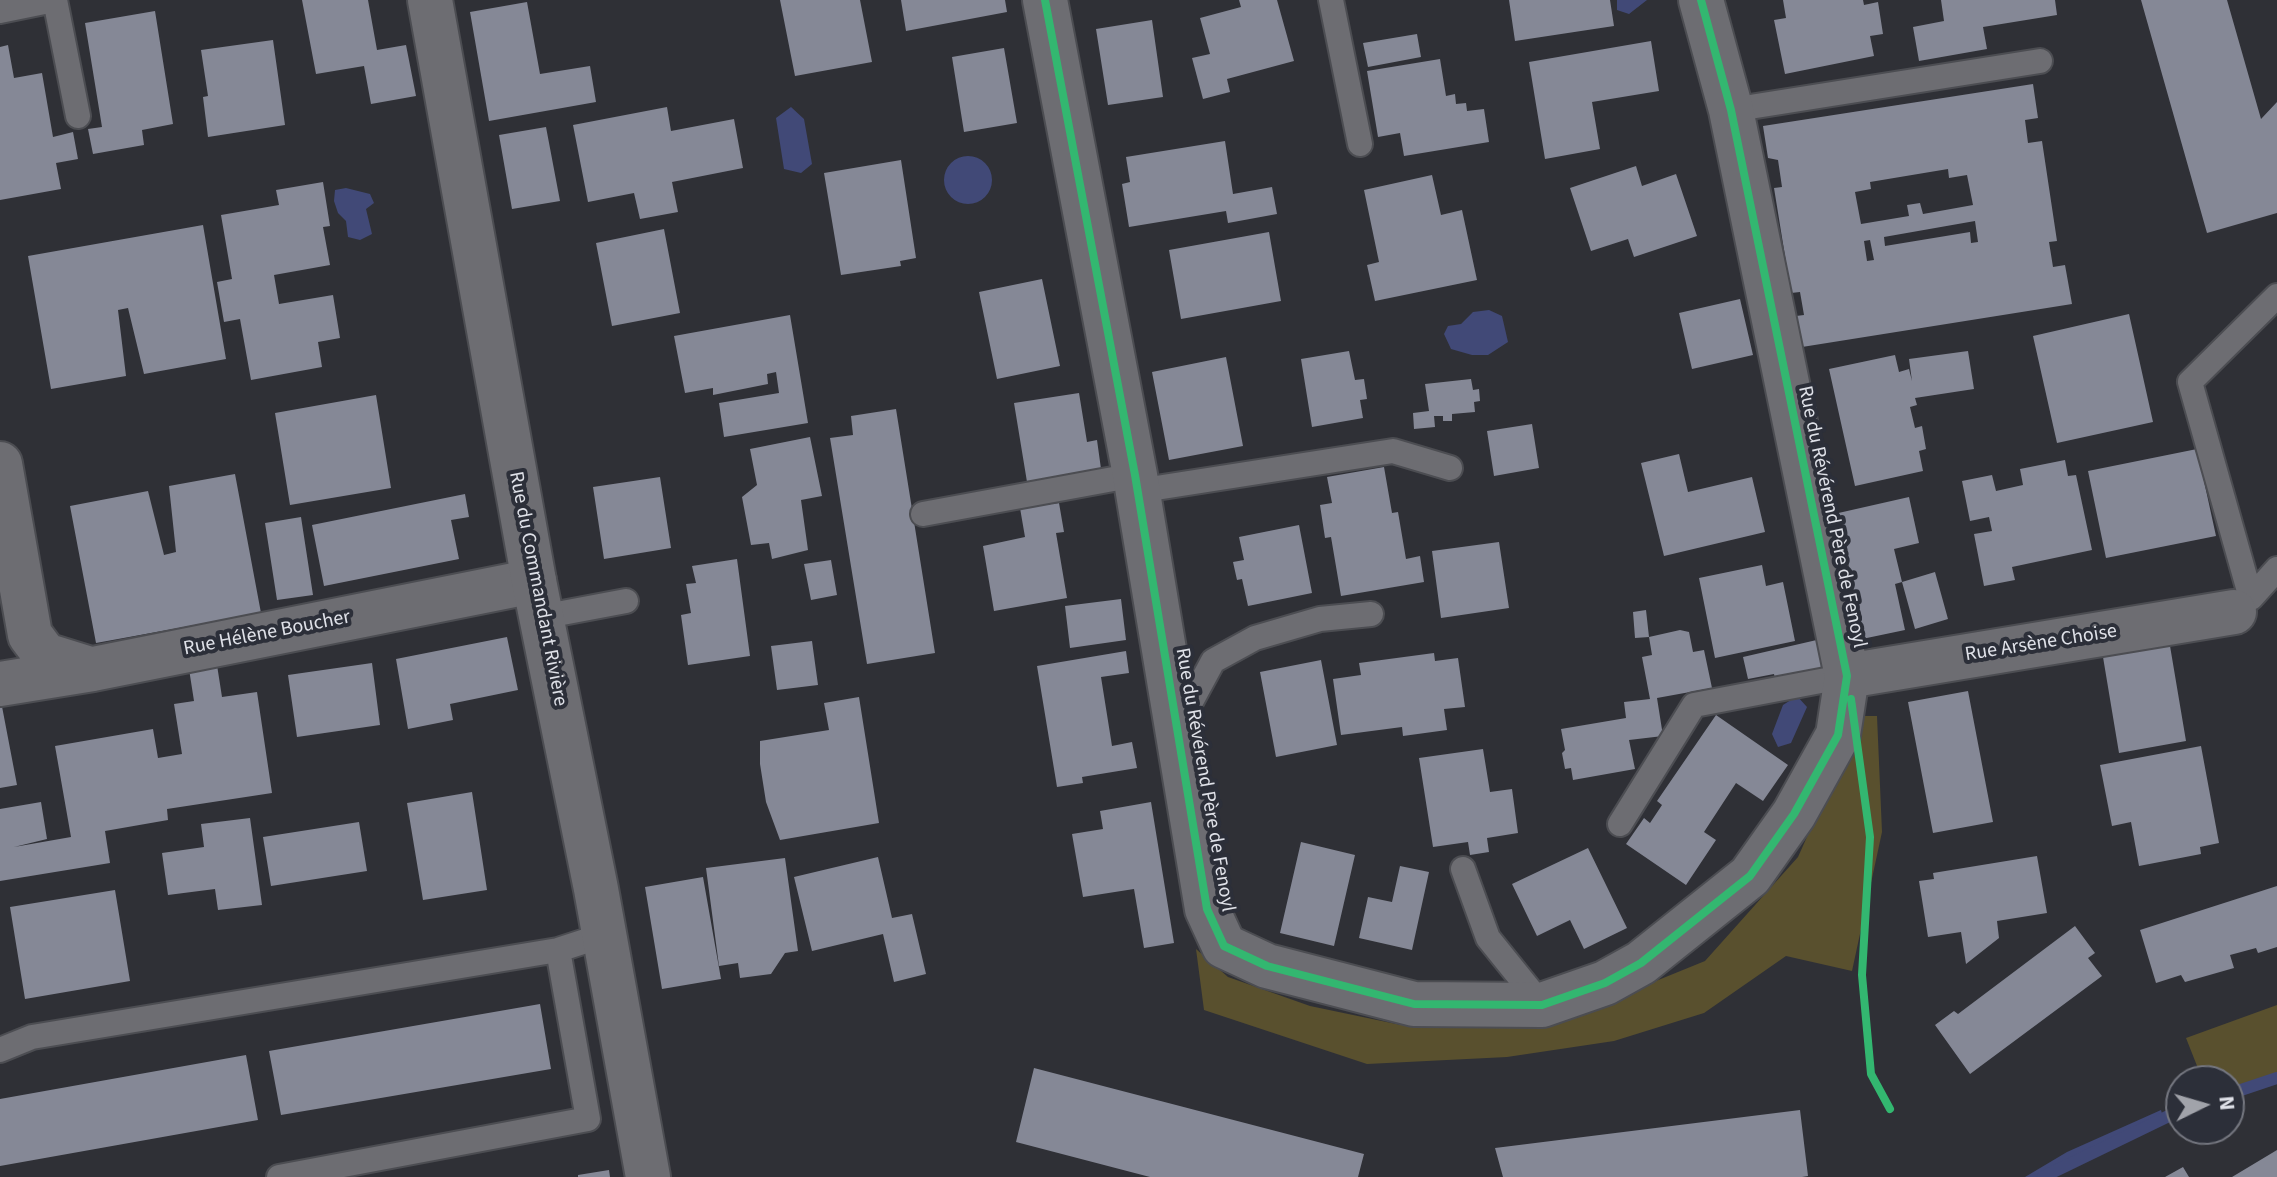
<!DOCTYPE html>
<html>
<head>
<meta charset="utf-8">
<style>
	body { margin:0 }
	#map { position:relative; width:2277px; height:1177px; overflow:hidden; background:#2f3036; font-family:"Source Sans 3",sans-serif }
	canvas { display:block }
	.north { position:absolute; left:2165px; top:1065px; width:80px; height:80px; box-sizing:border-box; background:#2c2f39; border:2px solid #74767f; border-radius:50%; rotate:85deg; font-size:22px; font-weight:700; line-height:32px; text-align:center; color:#dfe1e8 }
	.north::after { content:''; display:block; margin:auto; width:28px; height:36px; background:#a1a3aa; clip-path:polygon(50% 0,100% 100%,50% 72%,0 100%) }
</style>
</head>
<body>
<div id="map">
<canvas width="2277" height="1177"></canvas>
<div class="north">N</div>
</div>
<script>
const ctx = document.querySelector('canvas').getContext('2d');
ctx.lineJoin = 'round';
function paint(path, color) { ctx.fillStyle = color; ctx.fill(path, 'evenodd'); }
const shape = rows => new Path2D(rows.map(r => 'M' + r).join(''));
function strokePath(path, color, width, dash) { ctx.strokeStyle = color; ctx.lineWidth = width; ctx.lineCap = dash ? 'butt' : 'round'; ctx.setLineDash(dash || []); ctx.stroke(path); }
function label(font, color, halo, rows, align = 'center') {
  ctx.font = font + ' "Source Sans 3",sans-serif'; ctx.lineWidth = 8; ctx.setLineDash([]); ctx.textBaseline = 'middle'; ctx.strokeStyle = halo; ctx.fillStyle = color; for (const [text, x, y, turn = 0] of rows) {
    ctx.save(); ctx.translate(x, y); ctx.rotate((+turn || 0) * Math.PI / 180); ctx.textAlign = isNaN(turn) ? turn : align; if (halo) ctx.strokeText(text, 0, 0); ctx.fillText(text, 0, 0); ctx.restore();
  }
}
paint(shape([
	[1861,716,1877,716,1882,832,1852,971,1786,956,1704,1013,1614,1041,1507,1057,1367,1064,1204,1010,1196,949,1228,977,1310,1006,1401,1025,1560,1020,1705,961,1798,857],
	[2277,1005,2277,1077,2229,1101,2229,1081,2203,1081,2186,1038]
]), '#59502e');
paint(shape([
	[1617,0,1647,0,1629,14,1617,10],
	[791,107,804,119,812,164,801,173,784,169,776,118],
	'944 180a24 24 0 1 1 48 0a24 24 0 1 1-48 0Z',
	[346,188,370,194,374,203,366,209,372,234,360,240,348,237,346,221,338,213,334,201,335,190],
	[1489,310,1502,316,1508,342,1488,355,1472,355,1451,349,1444,334,1448,326,1461,324,1473,312],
	[1797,696,1807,707,1791,743,1778,747,1772,734,1783,705],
	[2161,1110,2164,1121,2103,1145,2048,1177,2025,1177,2067,1152]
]), '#414977');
strokePath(shape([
	[2229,1094,2277,1078],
	[2043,1177,2181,1110]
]), '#414977', 12);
paint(shape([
	[302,0,368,0,377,50,406,45,416,96,371,104,364,66,316,74],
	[780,0,860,0,872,62,795,76],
	[901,0,1005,0,1007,12,906,31],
	[1239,0,1277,0,1294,61,1227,79,1230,92,1203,99,1192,58,1210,54,1200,18,1241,7],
	[1509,0,1610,0,1614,26,1515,41],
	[1783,0,1863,0,1864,5,1878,2,1883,34,1870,36,1874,56,1785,74,1774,20,1786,18],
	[1941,0,2055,0,2057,15,1983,27,1987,49,1919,61,1913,27,1944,21],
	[2141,0,2227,0,2261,119,2277,102,2277,213,2207,233],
	[527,2,540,74,590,66,596,102,489,121,470,12],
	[155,11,173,124,142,130,144,145,93,154,88,129,102,127,85,23],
	[1152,20,1163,97,1108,105,1096,29],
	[1417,34,1421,57,1368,67,1363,43],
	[273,40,285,125,208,137,203,97,208,96,201,50],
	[1651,41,1659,91,1592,102,1600,149,1545,159,1529,62],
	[8,45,14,78,42,73,53,137,73,132,78,159,56,163,61,189,0,200,0,47],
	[1004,48,1017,123,964,132,952,57],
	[1440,59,1446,96,1455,94,1456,104,1466,103,1467,111,1484,109,1489,142,1404,156,1400,133,1378,137,1367,71],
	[2033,84,2038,118,2025,120,2028,143,2042,141,2057,241,2049,242,2053,267,2065,265,2072,304,1802,347,1796,316,1804,315,1800,292,1791,293,1774,188,1782,187,1778,160,1768,158,1763,126],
	[1948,169,1949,178,1967,175,1973,205,1923,214,1920,203,1907,205,1909,216,1861,224,1855,192,1871,189,1870,182],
	[1975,221,1978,242,1971,243,1970,232,1885,246,1884,237],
	[1870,240,1874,260,1867,261,1864,241],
	[667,107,671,131,734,119,743,168,672,182,678,212,640,219,634,193,588,202,573,125],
	[546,127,560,201,512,209,499,135],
	[1225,141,1233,194,1272,187,1277,214,1228,223,1226,211,1129,227,1122,184,1130,182,1126,157],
	[901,160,916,258,900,261,901,266,841,275,824,173],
	[1636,166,1642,186,1676,174,1697,236,1634,257,1628,239,1591,251,1570,188],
	[1432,175,1441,215,1462,210,1477,280,1375,301,1367,265,1379,262,1364,190],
	[323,182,330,226,323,227,330,265,274,275,279,304,333,295,340,338,318,342,322,367,251,380,240,319,224,322,217,282,232,279,221,215,279,205,276,190],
	[203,225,226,359,144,374,128,308,118,310,126,376,51,389,28,256],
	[664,229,680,313,612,326,596,243],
	[1269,232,1281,301,1181,319,1169,250],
	[1042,279,1060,366,997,379,979,292],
	[1740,299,1753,355,1692,369,1679,313],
	[2129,314,2153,422,2057,443,2033,336],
	[790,315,808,423,724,437,719,403,779,393,776,372,767,374,768,384,713,395,713,388,685,393,674,336],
	[1349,351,1355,380,1364,379,1367,399,1360,400,1363,418,1312,427,1301,359],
	[1968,351,1974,389,1915,398,1917,405,1910,407,1915,428,1922,426,1926,449,1919,451,1923,471,1855,486,1829,369,1895,355,1899,372,1909,369,1912,381,1909,359],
	[1226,357,1243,446,1169,460,1152,372],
	[1471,379,1473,390,1479,389,1480,401,1474,402,1475,412,1452,414,1452,421,1443,421,1443,416,1434,416,1435,427,1414,429,1413,413,1429,411,1425,384],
	[1079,393,1087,442,1097,440,1102,476,1028,488,1014,403],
	[376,395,391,488,290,505,275,413],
	[896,409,935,653,867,664,830,438,853,435,851,416],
	[1532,424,1539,468,1494,476,1487,431],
	[810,437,822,496,801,500,808,550,772,559,769,543,751,545,742,497,757,485,750,449],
	[2197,449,2216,536,2106,558,2088,471],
	[1679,454,1688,492,1752,477,1765,532,1664,556,1641,463],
	[2065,460,2068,476,2076,475,2092,550,2012,567,2015,580,1984,586,1974,534,1992,531,1989,517,1970,521,1962,481,1992,475,1996,491,2023,485,2020,469],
	[1384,467,1392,513,1398,512,1406,559,1420,556,1424,582,1341,596,1331,537,1325,538,1320,505,1332,503,1327,477],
	[235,474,261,613,96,643,70,506,148,491,164,555,176,552,169,486],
	[660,477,671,548,604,559,593,487],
	[465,494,469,517,451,520,459,559,324,586,312,525],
	[1909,497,1919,543,1894,549,1902,582,1935,572,1948,619,1915,629,1902,582,1895,584,1905,630,1862,639,1834,514],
	[1059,503,1064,532,1056,533,1067,598,994,611,983,546,1025,537,1020,508],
	[301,517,313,595,277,600,265,523],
	[1299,525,1312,593,1248,606,1242,579,1237,580,1233,562,1244,560,1239,537],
	[1499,542,1509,608,1441,618,1432,551],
	[737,559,750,656,688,665,681,615,691,613,686,584,696,583,692,566],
	[831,560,837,595,811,600,804,564],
	[1762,565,1766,586,1783,582,1795,641,1715,658,1699,578],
	[1121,599,1126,640,1070,648,1065,606],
	[1646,610,1649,637,1680,630,1689,632,1693,652,1704,650,1712,688,1657,698,1663,736,1629,740,1635,769,1573,780,1571,768,1565,769,1562,753,1565,750,1561,729,1626,718,1624,702,1650,699,1642,657,1652,655,1649,637,1635,638,1633,612],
	[2168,634,2186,741,2119,753,2101,645],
	[507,637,518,690,450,704,453,720,408,729,396,659],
	[1821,639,1828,672,1776,683,1774,674,1748,679,1743,657],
	[812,641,818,685,777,690,771,646],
	[1126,651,1129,673,1101,677,1112,746,1132,742,1137,768,1082,777,1083,783,1057,787,1037,666],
	[1434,653,1435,661,1458,658,1465,707,1444,709,1447,730,1403,736,1402,727,1341,735,1333,679,1361,675,1359,663],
	[1321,660,1337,745,1276,757,1260,672],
	[372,663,380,725,297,737,288,675],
	[217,665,222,697,257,692,272,793,167,809,168,820,105,831,110,863,0,881,0,809,41,802,47,839,14,847,71,837,55,746,153,729,158,758,182,754,174,704,194,701,189,669],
	[1968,691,1993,822,1933,833,1908,702],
	[0,696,17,785,0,788],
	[859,697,879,823,780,840,766,802,760,764,760,741,829,730,824,703],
	[1716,715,1788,765,1763,801,1736,783,1704,832,1716,840,1686,885,1626,844,1644,818,1650,823,1662,805,1657,801],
	[2201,746,2219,843,2200,847,2201,854,2139,866,2131,822,2112,826,2100,765],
	[1483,749,1490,792,1512,789,1518,833,1487,838,1489,852,1470,855,1468,842,1433,847,1419,758],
	[472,792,487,890,423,900,407,803],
	[1151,802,1174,943,1144,948,1134,889,1083,897,1072,834,1103,829,1100,811],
	[250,818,262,905,218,910,215,889,168,895,162,853,204,847,201,824],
	[359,822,367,871,271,886,263,837],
	[1301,842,1355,855,1334,946,1280,933],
	[1588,848,1627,928,1584,949,1570,920,1537,936,1512,884],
	[2037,856,2047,913,1997,921,1999,938,1966,964,1961,932,1928,937,1919,881,1934,879,1933,873],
	[878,857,892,918,912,914,926,974,894,982,883,934,812,951,794,877],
	[785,858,798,951,785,953,771,974,740,978,738,963,719,966,706,868],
	[1400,866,1429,872,1412,950,1359,938,1368,897,1392,902],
	[703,877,721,979,662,989,645,887],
	[2277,886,2277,947,2258,953,2256,948,2230,955,2234,968,2185,982,2181,975,2156,983,2140,930],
	[115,890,130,981,25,999,10,907],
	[2075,926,2095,953,2088,958,2102,976,1970,1074,1935,1025,1954,1011,1958,1014],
	[540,1004,551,1069,281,1115,269,1051],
	[246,1055,258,1120,0,1166,0,1099],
	[1034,1068,1364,1154,1358,1177,1150,1177,1016,1142],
	[1800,1110,1808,1176,1802,1177,1503,1177,1495,1148],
	[2277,1150,2277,1177,2232,1177],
	[2183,1167,2189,1177,2165,1177],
	[609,1170,610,1177,578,1177,578,1175]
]), '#858896');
const service = shape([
	[55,0,78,116],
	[1331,0,1360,144],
	[0,11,54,0],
	[1731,110,2040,61],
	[2277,296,2190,382,2251,598,2277,569],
	[1137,491,1393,451,1450,468],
	[923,514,1135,475],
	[541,617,626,601],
	[1180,722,1213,661,1255,638,1320,619,1371,614],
	[1620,824,1694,705,1847,676],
	[1463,869,1488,938,1542,1005],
	[0,1050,32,1037,558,950,604,935],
	[279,1177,588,1119,558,950]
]);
const minor = shape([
	[1045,0,1135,475,1207,909,1224,946,1267,966,1414,1004,1542,1005,1605,983,1641,963,1750,876,1794,814,1838,735,1847,676,1731,110,1701,0],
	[0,464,30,635,45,655,90,669],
	[1847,676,2234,612],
	[0,684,93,669,534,581]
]);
const tertiary = shape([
	[430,0,534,581,596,889,648,1177]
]);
strokePath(service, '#4c4d52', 28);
strokePath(minor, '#4c4d52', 48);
strokePath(tertiary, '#4c4d52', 48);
strokePath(service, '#6d6d72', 24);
strokePath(minor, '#6d6d72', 44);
strokePath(tertiary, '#6d6d72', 44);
strokePath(shape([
	[1045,0,1135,475,1207,909,1224,946,1267,966,1414,1004,1542,1005,1605,983,1641,963,1750,876,1794,814,1838,735,1847,676,1731,110,1701,0],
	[1851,699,1870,837,1862,975,1871,1074,1890,1109]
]), '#33b770', 8);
label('20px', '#dfe1e8', '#2c2f39', [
	["Rue du Révérend Père de Fenoyl",1831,517,78],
	["Rue du Commandant Rivière",537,589,79],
	["Rue Hélène Boucher",267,634,-11],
	["Rue Arsène Choise",2041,644,-9],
	["Rue du Révérend Père de Fenoyl",1204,780,80]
]);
</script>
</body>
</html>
